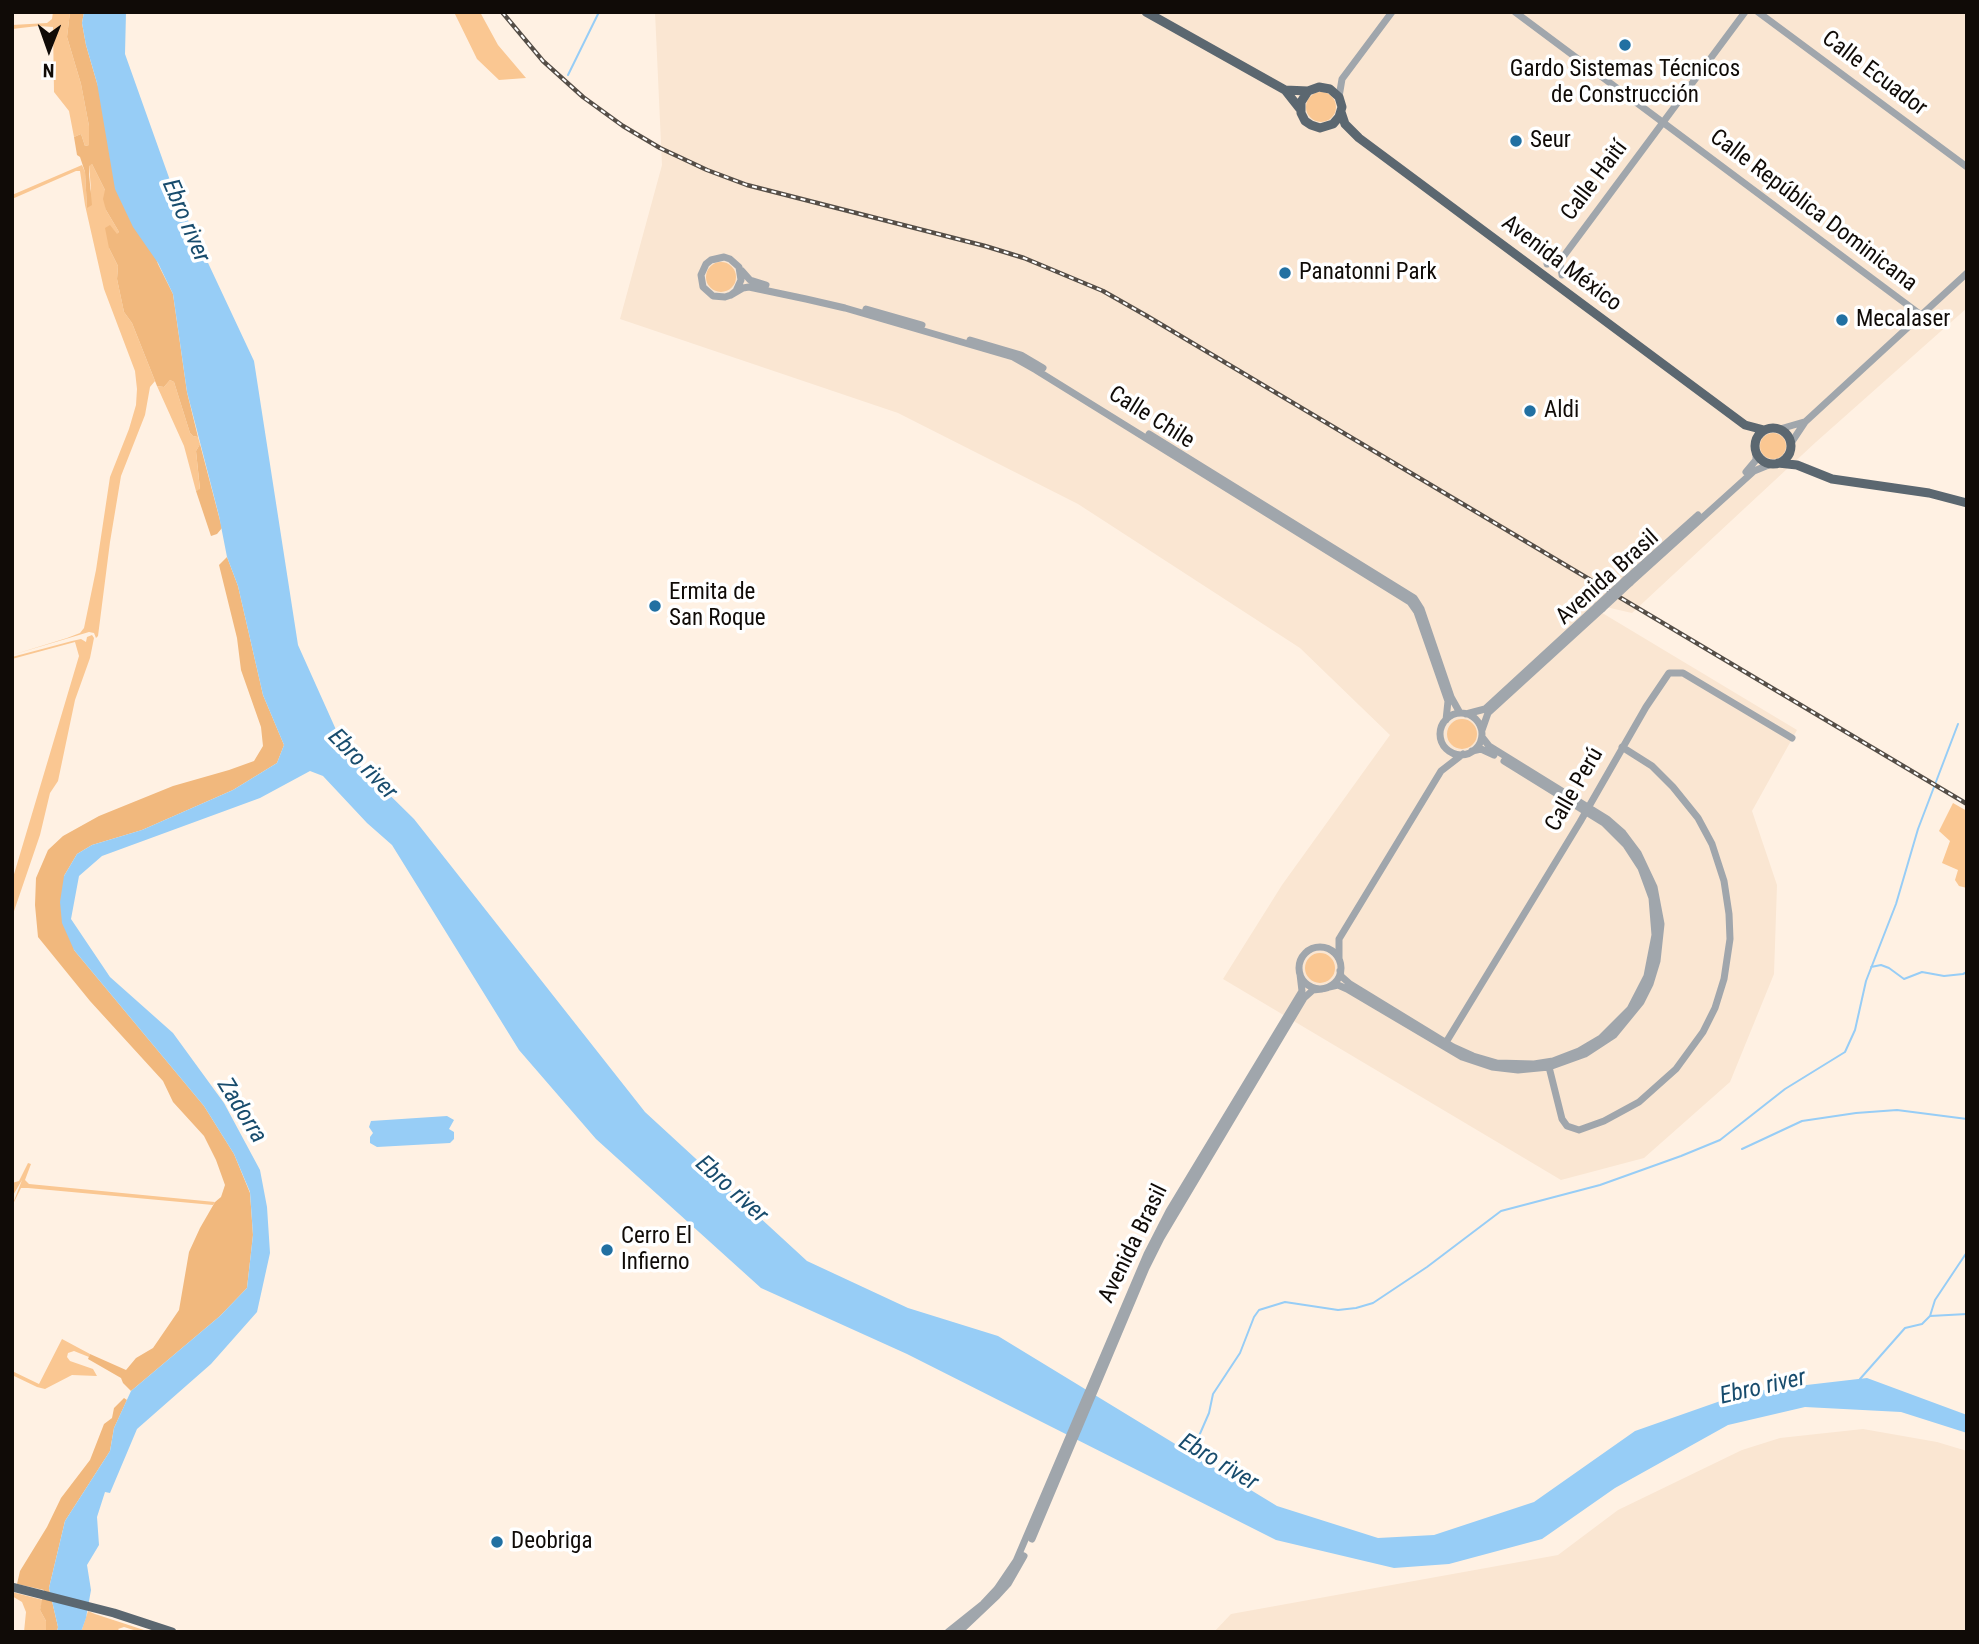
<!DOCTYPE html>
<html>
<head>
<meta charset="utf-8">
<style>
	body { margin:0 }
	#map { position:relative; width:1979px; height:1644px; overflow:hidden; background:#fff1e3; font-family:"Roboto Condensed",sans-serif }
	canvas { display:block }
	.frame { position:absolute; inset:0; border:14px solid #100b07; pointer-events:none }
	.north { position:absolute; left:14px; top:14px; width:70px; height:70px; -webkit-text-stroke:5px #fff; paint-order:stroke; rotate:181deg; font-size:19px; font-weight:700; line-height:28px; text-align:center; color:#100b07 }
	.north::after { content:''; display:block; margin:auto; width:24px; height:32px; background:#100b07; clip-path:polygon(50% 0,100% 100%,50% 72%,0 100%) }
</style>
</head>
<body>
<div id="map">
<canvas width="1979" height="1644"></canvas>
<div class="frame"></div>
<div class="north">N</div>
</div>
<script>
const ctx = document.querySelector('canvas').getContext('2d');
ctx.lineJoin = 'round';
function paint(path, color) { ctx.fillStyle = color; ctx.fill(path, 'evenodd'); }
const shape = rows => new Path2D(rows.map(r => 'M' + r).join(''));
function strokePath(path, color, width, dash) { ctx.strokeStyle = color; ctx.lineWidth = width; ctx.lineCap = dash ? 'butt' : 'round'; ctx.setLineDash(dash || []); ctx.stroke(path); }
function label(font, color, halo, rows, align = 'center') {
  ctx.font = font + ' "Roboto Condensed",sans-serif'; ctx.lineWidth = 7; ctx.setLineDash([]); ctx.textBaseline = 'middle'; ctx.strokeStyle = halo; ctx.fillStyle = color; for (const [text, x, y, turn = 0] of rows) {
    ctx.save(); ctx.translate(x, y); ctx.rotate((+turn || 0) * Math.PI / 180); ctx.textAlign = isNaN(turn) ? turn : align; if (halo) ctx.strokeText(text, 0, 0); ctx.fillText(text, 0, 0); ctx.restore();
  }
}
paint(shape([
	[655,12,1967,12,1967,308,1816,442,1632,613,1584,602,1797,730,1752,811,1777,885,1774,974,1730,1082,1644,1158,1561,1180,1223,979,1282,885,1390,735,1300,648,1078,504,898,413,620,319,662,165],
	[1863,1429,1937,1442,1967,1451,1967,1632,1214,1632,1231,1614,1558,1555,1618,1510,1742,1450,1780,1438]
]), '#fae6d2');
paint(shape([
	[53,12,70,12,67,37,81,84,89,126,89,145,85,146,81,134,74,137,69,111,54,92,53,27,38,26,12,29,12,25,47,23,52,19],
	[454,12,480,12,498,45,526,78,499,80,477,59],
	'1306 107a15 15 0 1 1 30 0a15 15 0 1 1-30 0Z',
	[92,164,105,190,106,210,119,232,109,248,118,266,117,279,124,312,132,323,155,381,150,387,145,415,121,476,110,542,98,636,96,638,94,633,89,632,12,655,67,638,80,633,84,628,96,570,110,477,129,429,136,405,137,389,135,371,104,289,85,205,80,171,76,171,12,199,12,195,82,165,85,172,87,208,91,189,89,165],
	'706 277a15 15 0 1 1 30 0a15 15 0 1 1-30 0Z',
	[170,380,174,382,190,433,193,436,198,437,200,444,196,451,200,490,196,491,184,446,157,386,164,387],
	'1760 446a13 13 0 1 1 26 0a13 13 0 1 1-26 0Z',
	[92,635,94,638,90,658,75,700,58,781,50,793,40,835,12,917,12,881,79,656,75,642,12,659,12,657,72,641,81,639,86,642,87,637],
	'1447 734a15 15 0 1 1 30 0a15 15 0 1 1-30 0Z',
	[1953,803,1967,811,1967,888,1959,886,1955,880,1958,870,1942,863,1950,841,1939,831],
	'1305 968a15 15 0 1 1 30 0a15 15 0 1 1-30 0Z',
	[28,1163,31,1164,25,1180,29,1184,215,1202,213,1205,28,1188,21,1188,12,1206,22,1180,12,1197,14,1190,12,1183,19,1181],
	[62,1339,90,1354,89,1357,74,1351,68,1353,67,1357,70,1361,93,1369,97,1376,72,1375,45,1389,37,1387,12,1375,12,1371,39,1384],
	[12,1592,43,1600,40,1610,46,1621,46,1632,24,1632,26,1612,22,1602,12,1596],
	[88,1611,95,1614,150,1632,140,1632,124,1627,118,1629,121,1632,81,1632]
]), '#fac792');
paint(shape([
	[70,12,84,12,82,23,86,45,97,83,158,264,173,294,187,392,198,437,193,436,190,433,174,382,170,380,164,387,157,386,132,323,124,312,117,279,118,266,109,248,105,228,110,225,117,234,119,232,106,210,103,199,105,190,92,164,89,166,89,174,92,205,87,208,85,172,80,157,77,155,74,137,81,134,85,146,89,145,89,126,81,84,67,37],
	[200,444,222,528,217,534,211,536,196,491,200,489,196,451],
	[227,557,238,586,263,695,284,745,277,763,233,790,142,830,92,845,77,854,64,876,74,950,204,1106,234,1154,250,1193,253,1235,247,1288,220,1316,131,1391,123,1383,121,1378,88,1359,90,1354,126,1370,136,1358,153,1348,179,1310,189,1252,200,1228,215,1202,221,1197,225,1185,216,1160,204,1136,173,1102,163,1081,90,1001,38,937,35,905,36,878,48,850,63,836,99,816,173,786,229,770,254,761,263,746,261,727,241,670,237,638,219,565],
	[124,1398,127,1400,114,1428,110,1451,65,1521,49,1588,58,1627,57,1632,46,1632,46,1621,40,1610,44,1590,17,1584,20,1571,47,1527,61,1498,90,1460,104,1424,112,1418,114,1408]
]), '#f1b87d');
paint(shape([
	[84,12,126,12,125,54,172,186,254,361,298,645,346,752,414,819,645,1112,807,1261,908,1308,998,1336,1277,1506,1378,1538,1434,1535,1534,1502,1635,1431,1746,1392,1867,1378,1967,1415,1967,1433,1901,1412,1805,1407,1728,1425,1615,1488,1542,1539,1449,1564,1394,1568,1276,1540,907,1354,761,1288,596,1139,519,1050,392,845,367,823,323,776,310,771,260,798,102,856,79,876,71,919,110,977,173,1033,224,1103,260,1170,267,1207,270,1253,257,1312,211,1364,137,1429,110,1493,105,1492,97,1517,99,1545,87,1565,91,1590,86,1618,81,1632,57,1632,58,1627,49,1588,65,1521,110,1451,114,1428,131,1391,220,1316,247,1288,253,1235,250,1192,234,1154,204,1106,74,950,62,923,60,902,64,876,77,854,92,845,142,830,233,790,277,763,284,745,263,695,238,586,227,557,219,516,187,392,173,294,158,263,133,227,115,189,97,83,86,45,82,23],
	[447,1116,454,1120,449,1129,454,1132,454,1139,450,1143,377,1147,370,1143,370,1137,373,1133,369,1127,371,1121]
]), '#97cdf6');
strokePath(shape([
	[568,75,599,12],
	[1871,967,1881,965,1889,968,1904,979,1922,972,1944,976,1963,974,1967,972],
	[1742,1149,1802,1121,1856,1113,1897,1110,1967,1119],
	[1930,1316,1967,1314],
	[1860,1379,1905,1328,1922,1324,1930,1316,1935,1300,1967,1252],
	[1192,1452,1209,1413,1213,1394,1240,1353,1254,1317,1259,1310,1285,1302,1338,1310,1356,1308,1373,1303,1427,1267,1501,1211,1600,1185,1681,1156,1720,1140,1785,1089,1845,1052,1855,1030,1866,981,1896,904,1918,829,1958,724]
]), '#97cdf6', 2);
strokePath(shape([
	[1515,12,1921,315],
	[1758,12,1967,167],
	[1339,97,1342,79,1392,12],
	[1547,264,1560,261],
	[742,271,750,280,766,285],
	[1562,275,1560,261,1745,12],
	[731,295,736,291,741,280,739,267,730,259,724,257,711,260,706,264,701,275,703,287,713,296,725,297,731,295,743,288,749,287,806,299,845,308,1013,357,1036,370,1410,602,1417,612,1448,701,1446,720],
	[866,309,922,325],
	[970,340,1021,355,1043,368],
	[1780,429,1804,422],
	[1149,434,1414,598,1421,609,1451,697,1460,713],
	[1791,443,1805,422,1967,273],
	[1746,472,1756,460,1756,452],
	[1625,580,1698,515],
	[1630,583,1754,471,1771,464],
	'1440 734a21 21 0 1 1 42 0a21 21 0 1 1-42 0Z',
	[1466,714,1485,709,1597,606],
	[1482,730,1488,713,1602,609],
	[1472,751,1481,749,1494,755],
	'1299 968a21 21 0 1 1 42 0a21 21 0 1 1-42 0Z',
	[1339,959,1339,939,1441,771,1463,754],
	[1340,971,1341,976,1350,984,1453,1047,1473,1056,1497,1063,1534,1064,1553,1061,1579,1051,1601,1038,1630,1009,1647,976,1655,935,1652,898,1641,868,1626,845,1604,823,1504,761],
	[1329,987,1338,985,1347,989,1462,1057,1492,1067,1518,1070,1549,1067,1585,1054,1614,1035,1641,1002,1650,984,1657,961,1661,924,1654,887,1638,853,1623,833,1607,819,1489,746,1482,737],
	[1445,1044,1580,822,1646,707,1669,673,1683,673,1792,738],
	[1549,1067,1562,1119,1567,1126,1579,1130,1604,1121,1639,1102,1676,1069,1703,1032,1715,1008,1724,979,1730,939,1729,914,1724,881,1712,844,1698,818,1673,787,1652,766,1622,747],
	[1032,1539,1146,1268,1161,1238,1304,998,1313,990,1322,989],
	[948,1632,983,1604,997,1589,1016,1561,1147,1254,1169,1211,1302,991,1300,974],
	[959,1632,997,1596,1008,1584,1024,1556]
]), '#a0a6ac', 7);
strokePath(shape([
	[1146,12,1285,90,1300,109],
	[1285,90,1308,91,1319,87,1330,89,1339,97,1342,107,1339,117,1333,124,1320,128,1311,125,1305,121,1301,113,1301,102,1308,91],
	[1341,112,1345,124,1359,138,1745,425,1764,430],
	'1755 446a18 18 0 1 1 36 0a18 18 0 1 1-36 0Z',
	[1778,463,1797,465,1832,479,1929,493,1967,503],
	[12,1587,114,1613,172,1632]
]), '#5b6770', 9);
const rail = shape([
	[502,12,543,61,583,97,623,126,660,148,707,170,747,185,985,246,1024,258,1103,291,1147,316,1967,804]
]);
strokePath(rail, '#554e47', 4.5);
strokePath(rail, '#fff', 2, [5]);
strokePath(shape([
	[1597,606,1625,580],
	[1602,609,1630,583]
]), '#a0a6ac', 7);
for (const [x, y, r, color] of [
	[1625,45,7,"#2170a2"],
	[1516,141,7,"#2170a2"],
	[1285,273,7,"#2170a2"],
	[1842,320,7,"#2170a2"],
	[1530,411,7,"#2170a2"],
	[655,606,7,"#2170a2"],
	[607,1250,7,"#2170a2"],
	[497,1542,7,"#2170a2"]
]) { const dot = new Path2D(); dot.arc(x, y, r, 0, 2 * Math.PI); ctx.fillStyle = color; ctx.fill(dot); strokePath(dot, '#fff', 2.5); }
label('23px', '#100b07', '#fff', [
	["Gardo Sistemas Técnicos",1625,70,"center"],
	["de Construcción",1625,96,"center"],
	["Seur",1530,141],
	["Panatonni Park",1299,273],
	["Mecalaser",1856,320],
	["Aldi",1544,411],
	["Ermita de",669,593],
	["San Roque",669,619],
	["Cerro El",621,1237],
	["Infierno",621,1263],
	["Deobriga",511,1542]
], 'left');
label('23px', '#100b07', '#fff', [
	["Calle Ecuador",1874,74,37],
	["Calle Haití",1595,181,-53],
	["Calle República Dominicana",1813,211,37],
	["Avenida México",1561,264,37],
	["Calle Chile",1151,418,32],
	["Avenida Brasil",1608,578,-42],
	["Calle Perú",1575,790,-60],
	["Avenida Brasil",1134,1244,-64]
]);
label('italic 24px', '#184c6d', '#fff', [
	["Ebro river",185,221,67],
	["Ebro river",362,765,46],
	["Zadorra",241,1111,58],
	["Ebro river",731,1190,42],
	["Ebro river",1763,1388,-13],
	["Ebro river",1218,1463,31]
]);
</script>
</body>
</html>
